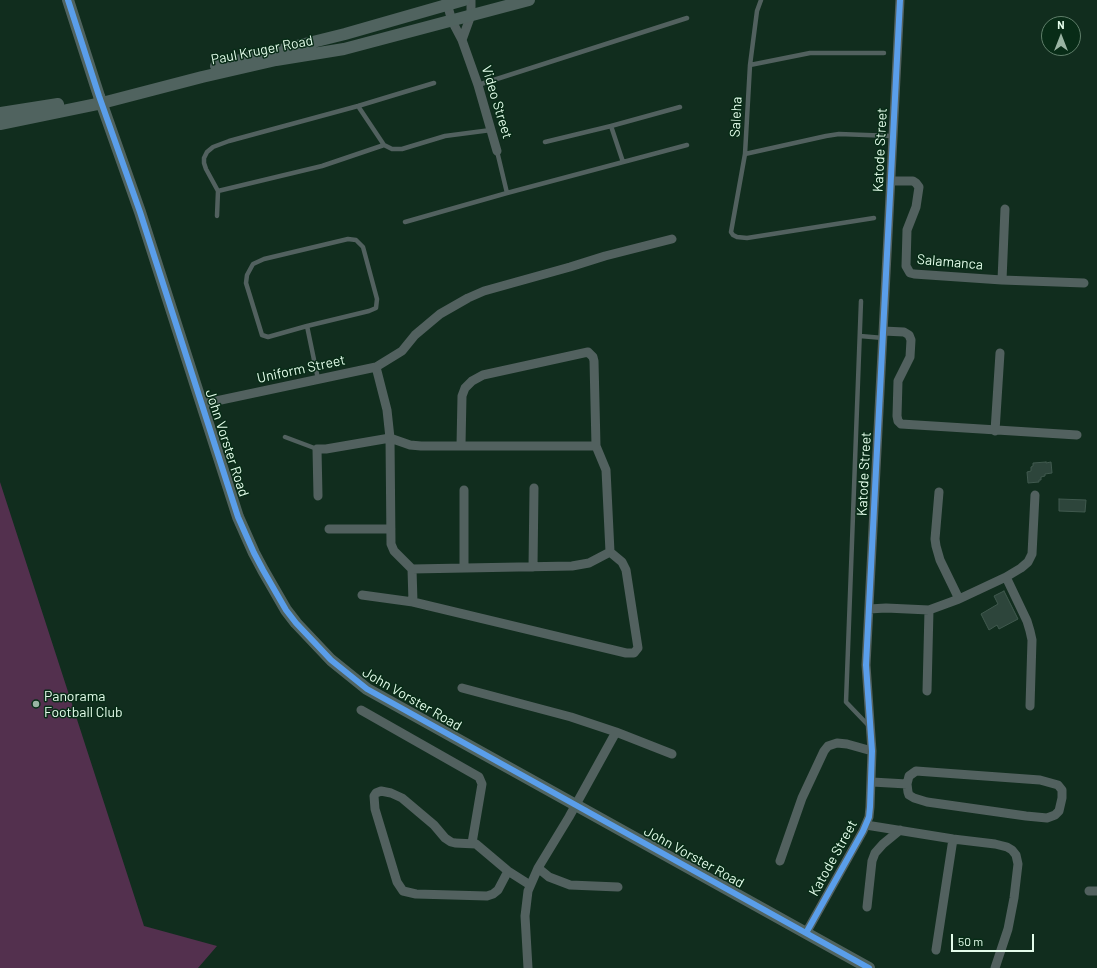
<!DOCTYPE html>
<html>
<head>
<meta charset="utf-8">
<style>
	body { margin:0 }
	#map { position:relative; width:1097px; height:968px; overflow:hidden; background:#112d1e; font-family:Barlow,sans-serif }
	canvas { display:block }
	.north { position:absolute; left:1041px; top:16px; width:40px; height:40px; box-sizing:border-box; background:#082c17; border:1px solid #607f6b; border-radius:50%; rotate:0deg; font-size:11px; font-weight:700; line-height:16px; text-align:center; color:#e3fcea }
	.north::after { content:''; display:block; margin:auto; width:14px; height:18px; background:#9ab4a3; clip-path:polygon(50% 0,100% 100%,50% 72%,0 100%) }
	.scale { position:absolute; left:951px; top:934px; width:83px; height:18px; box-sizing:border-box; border:2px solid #e3fcea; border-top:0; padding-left:5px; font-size:12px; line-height:14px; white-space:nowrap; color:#e3fcea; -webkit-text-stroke:3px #082c17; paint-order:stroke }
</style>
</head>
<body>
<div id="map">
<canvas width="1097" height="968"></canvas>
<div class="north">N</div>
<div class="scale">50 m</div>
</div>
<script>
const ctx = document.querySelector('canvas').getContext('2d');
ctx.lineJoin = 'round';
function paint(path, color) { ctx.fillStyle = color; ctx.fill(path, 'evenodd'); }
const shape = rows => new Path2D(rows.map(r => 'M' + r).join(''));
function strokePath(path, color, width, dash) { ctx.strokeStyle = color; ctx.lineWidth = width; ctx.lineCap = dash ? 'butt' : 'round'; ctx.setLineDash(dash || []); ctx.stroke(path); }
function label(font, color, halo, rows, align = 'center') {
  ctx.font = font + ' Barlow,sans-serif'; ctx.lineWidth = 3; ctx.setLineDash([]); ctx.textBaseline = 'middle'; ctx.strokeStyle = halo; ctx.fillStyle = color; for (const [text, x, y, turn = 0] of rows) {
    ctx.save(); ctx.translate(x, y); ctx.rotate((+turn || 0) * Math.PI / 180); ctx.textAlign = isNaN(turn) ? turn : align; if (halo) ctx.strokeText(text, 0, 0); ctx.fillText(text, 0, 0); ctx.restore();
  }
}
paint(shape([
	[0,482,144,926,217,946,198,968,0,968]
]), '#53304e');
const building = shape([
	[1046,462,1046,463,1051,462,1052,473,1045,474,1045,476,1041,477,1041,480,1039,480,1039,482,1028,483,1027,472,1031,471,1031,467,1033,466,1033,463,1046,462],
	[1059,499,1086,500,1085,512,1059,511,1059,499],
	[1004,591,1018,619,999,629,997,625,989,630,981,614,998,604,994,596,1004,591]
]);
paint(building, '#2d453b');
strokePath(building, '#40594e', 1);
strokePath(shape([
	[884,53,810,53,750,65,745,154,826,136,839,134,893,136],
	[750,65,757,11,761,0],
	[478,85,687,18],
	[358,106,384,145,392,149,402,149,445,136,491,130],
	[611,126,623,162],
	[545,142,611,126,680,107],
	[497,151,507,193],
	[745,154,731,232,733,235,737,237,747,238,874,218],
	[218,191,322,166,384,145],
	[217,216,218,191,206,169,204,163,204,158,207,152,213,147,229,141,358,106,434,83],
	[405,222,507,193,687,145],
	[348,239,356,240,363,247,377,299,376,308,369,311,307,326,268,337,262,335,246,283,247,275,253,264,264,259,348,239],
	[861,301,846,702,869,726],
	[307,326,318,379],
	[860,336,883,338],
	[285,437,317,449]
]), '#52615f', 4.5);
strokePath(shape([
	[446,0,452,21,462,40,478,85,497,151],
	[462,40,471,15,471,0],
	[891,181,913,181,916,183,919,187,916,207,907,230,906,266,910,273,914,274,1002,280,1084,283],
	[1002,280,1005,209],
	[883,331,904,332,909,335,911,340,910,357,898,381,897,416,898,421,901,424,1077,435],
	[376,367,387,410,390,438,391,544,394,551,412,569,413,602],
	[202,404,376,367,402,351,415,335,440,314,468,298,484,291,570,267,605,256,672,239],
	[995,431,1000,353],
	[461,445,462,396,465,388,472,381,483,375,588,352,593,357,594,361,596,446],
	[464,490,464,567],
	[939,492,935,539,936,546,940,560,959,599],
	[318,496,317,449,326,449,390,438,410,445,421,446,596,446,606,470,610,552,622,562,626,570,638,648,634,653,626,653,413,602,362,595],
	[329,529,391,529],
	[533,567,534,488],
	[412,569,572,566,589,563,610,552],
	[1006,577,1027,621,1030,631,1032,640,1030,706],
	[869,609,886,608,929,610,959,599,1006,577,1021,568,1028,562,1032,554,1035,495],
	[462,688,571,717,616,732,672,754],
	[927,691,929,610],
	[361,710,479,777,482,784,472,843],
	[872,782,907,784,909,776,916,771,1040,780,1058,785,1062,790,1062,798,1059,811,1055,815,1047,818,1026,816,927,802,914,798,909,795,908,792,907,784],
	[866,825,953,839,995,844,1007,847,1012,850,1016,855,1018,864,1014,898,1008,929,995,968],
	[780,861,802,798,824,751,828,746,837,743,847,744,872,751],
	[538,868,549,877,570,885,618,887],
	[508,871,498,890,493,894,487,896,416,894,403,891,397,882,375,809,374,796,376,793,381,791,391,793,402,798,434,825,445,838,451,842,455,843,476,844,508,871,530,885],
	[1089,891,1097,891],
	[867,907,872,861,875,853,883,844,900,830],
	[806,933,863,831,869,817,870,807,872,751,866,665,900,0],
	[936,950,953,839],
	[528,968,525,916,528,891,538,868,569,817,616,732]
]), '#52615f', 9);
strokePath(shape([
	[68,0,99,96,140,212,238,517,254,553,263,570,286,610,296,623,331,660,367,689,869,968],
	[216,66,345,34,464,0],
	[0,113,58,104],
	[0,124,102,103,202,77,276,60,344,49,529,0]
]), '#50635f', 12);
strokePath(shape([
	[68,0,99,96,140,212,238,517,254,553,263,570,286,610,296,623,331,660,367,689,869,968],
	[806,933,863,831,869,817,870,807,872,751,866,665,900,0]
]), '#5a9eea', 6);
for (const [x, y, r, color] of [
	[36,704,4,"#9ab4a3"]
]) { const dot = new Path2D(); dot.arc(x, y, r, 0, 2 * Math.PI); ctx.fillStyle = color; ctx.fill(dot); strokePath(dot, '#082c17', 1.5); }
label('14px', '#e3fcea', '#082c17', [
	["Paul Kruger Road",262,50,-11],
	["Video Street",497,102,73],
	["Saleha",736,117,-87],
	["Katode Street",880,150,-87],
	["Salamanca",950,262,5],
	["Uniform Street",301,369,-12],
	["John Vorster Road",227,443,72],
	["Katode Street",864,474,-87],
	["John Vorster Road",412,699,30],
	["John Vorster Road",694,857,29],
	["Katode Street",833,858,-61]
]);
label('14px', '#e3fcea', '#082c17', [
	["Panorama",44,696],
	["Football Club",44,712]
], 'left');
</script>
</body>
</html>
